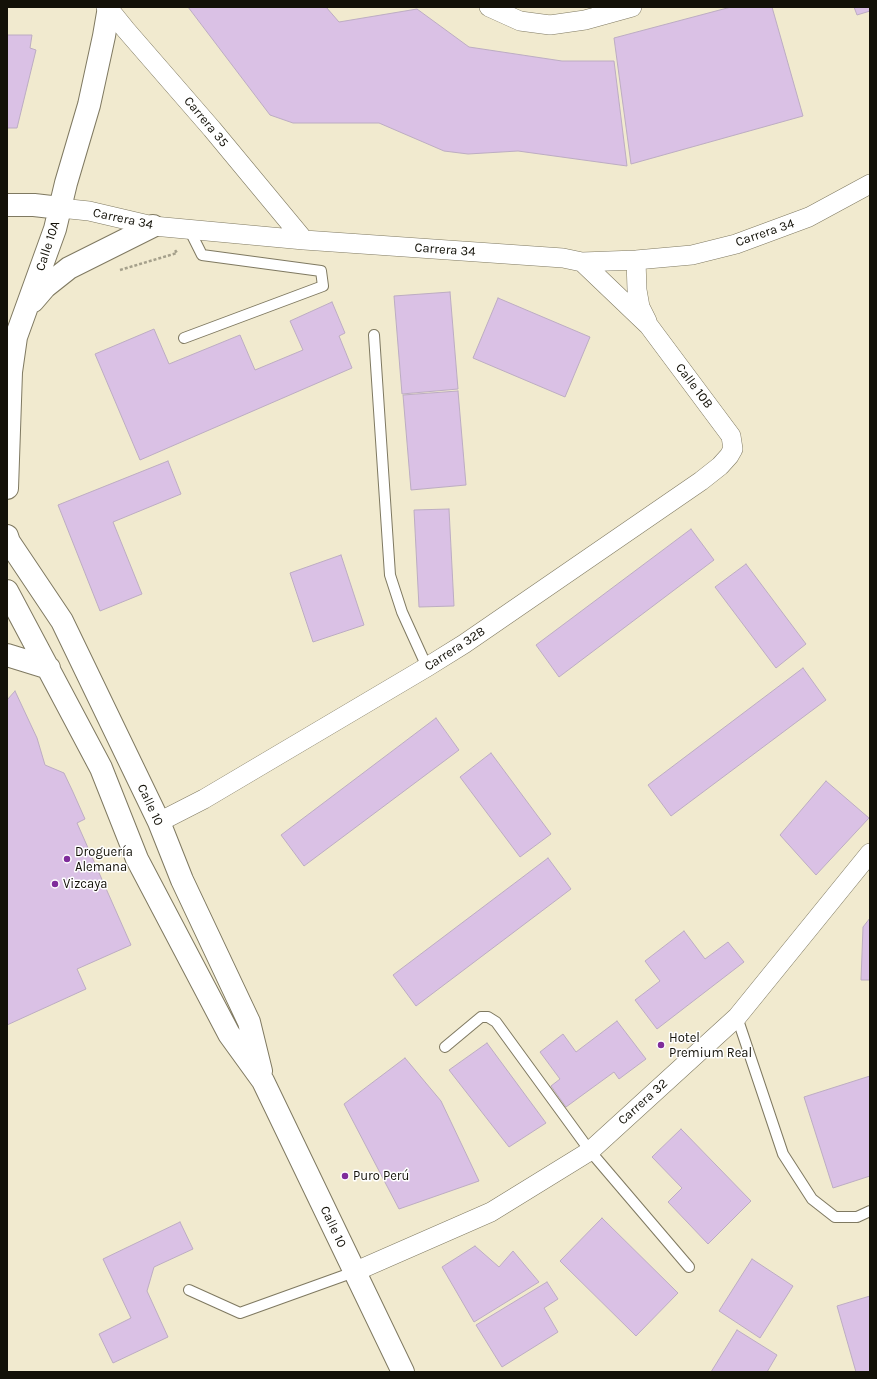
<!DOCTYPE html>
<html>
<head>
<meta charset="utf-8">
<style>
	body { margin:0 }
	#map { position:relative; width:877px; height:1379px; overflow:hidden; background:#f1eacf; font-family:Karla,sans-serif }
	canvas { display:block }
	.frame { position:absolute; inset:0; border:8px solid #131108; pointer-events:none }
</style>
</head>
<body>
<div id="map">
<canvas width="877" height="1379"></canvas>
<div class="frame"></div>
</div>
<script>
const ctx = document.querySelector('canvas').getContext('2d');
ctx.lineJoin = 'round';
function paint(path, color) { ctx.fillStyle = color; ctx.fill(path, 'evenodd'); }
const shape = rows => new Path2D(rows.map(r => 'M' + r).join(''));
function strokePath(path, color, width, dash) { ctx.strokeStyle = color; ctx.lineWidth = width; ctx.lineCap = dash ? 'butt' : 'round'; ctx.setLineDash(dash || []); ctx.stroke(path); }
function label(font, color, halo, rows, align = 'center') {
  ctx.font = font + ' Karla,sans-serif'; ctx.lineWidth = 3; ctx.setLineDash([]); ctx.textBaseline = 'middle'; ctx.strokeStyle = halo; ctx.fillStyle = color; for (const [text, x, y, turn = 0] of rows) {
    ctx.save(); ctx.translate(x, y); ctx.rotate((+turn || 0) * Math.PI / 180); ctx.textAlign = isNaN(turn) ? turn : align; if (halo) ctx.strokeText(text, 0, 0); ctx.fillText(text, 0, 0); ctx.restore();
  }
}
const building = shape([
	[188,7,326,7,339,22,417,9,469,47,562,61,614,61,627,166,518,151,468,154,444,151,379,123,293,123,270,115,188,7],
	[731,7,772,7,803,116,631,164,614,38,731,7],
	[854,7,870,7,870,11,857,15,854,7],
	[7,35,32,35,30,48,36,50,17,128,7,128,7,35],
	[450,292,458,389,402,394,394,296,450,292],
	[498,298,590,337,565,397,473,358,498,298],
	[332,302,345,333,339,336,352,368,140,460,95,354,154,329,169,364,240,335,255,370,303,350,290,321,332,302],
	[458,391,466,485,411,490,403,395,458,391],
	[168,461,181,494,113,522,142,594,100,611,58,505,168,461],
	[449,509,454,606,419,607,414,510,449,509],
	[691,529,714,560,559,677,536,645,691,529],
	[341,555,364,625,313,642,290,573,341,555],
	[746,564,806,644,776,668,715,587,746,564],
	[803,668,826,700,671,816,648,785,803,668],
	[15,691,37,738,45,765,64,773,73,792,85,819,77,823,131,945,77,969,86,989,7,1025,7,700,15,691],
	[436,718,459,750,304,866,281,835,436,718],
	[491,753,551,834,520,857,460,777,491,753],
	[826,781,869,818,816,875,780,835,826,781],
	[548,858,571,889,416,1006,393,975,548,858],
	[870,918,870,980,861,980,863,927,870,918],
	[684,931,705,959,728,942,744,962,657,1029,635,1000,660,981,645,961,684,931],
	[617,1021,646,1059,619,1079,614,1072,566,1107,551,1086,560,1079,540,1052,563,1034,576,1052,617,1021],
	[487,1043,546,1123,509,1147,449,1070,487,1043],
	[405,1058,441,1101,479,1181,399,1209,344,1104,405,1058],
	[870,1076,870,1176,833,1188,804,1097,870,1076],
	[681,1129,751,1201,708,1244,668,1202,682,1188,652,1157,681,1129],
	[602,1218,678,1293,636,1336,560,1261,602,1218],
	[180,1222,193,1249,154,1267,147,1291,168,1337,113,1363,99,1334,131,1318,103,1259,180,1222],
	[475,1246,499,1267,513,1251,539,1282,474,1322,442,1267,475,1246],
	[752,1259,793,1286,760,1338,719,1311,752,1259],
	[547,1282,558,1299,544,1308,558,1332,502,1367,476,1325,547,1282],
	[870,1296,870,1372,856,1372,837,1306,870,1296],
	[737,1330,777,1355,767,1372,711,1372,737,1330]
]);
paint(building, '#dac1e5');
strokePath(building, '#bcacc2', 1);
const lane = shape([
	[374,335,390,575,402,612,427,667],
	[184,338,323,286,321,271,202,255,189,229],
	[737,1017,783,1154,812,1199,835,1217,857,1217,870,1211],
	[445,1047,481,1017,488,1017,496,1022,590,1151,689,1267],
	[189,1290,240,1313,354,1272]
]);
const street = shape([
	[106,7,109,9,126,30,212,129,304,240],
	[489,7,520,21,550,25,585,20,632,7],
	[60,208,89,211,153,226,304,240,563,258,582,262,636,260,692,255,736,244,809,217,870,184],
	[636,260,637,290,640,307,647,321],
	[159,822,204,799,427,667,464,644,701,481,720,466,729,456,733,449,731,436,649,326,582,262],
	[354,1272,491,1212,590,1151,737,1017,870,853]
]);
const secondary = shape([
	[7,205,34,205,60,208],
	[33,301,45,287,69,268,153,226],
	[7,488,11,372,16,337,55,229,66,183,89,105,104,36,109,7],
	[7,536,9,542,62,621,159,822,182,880,249,1022,261,1071],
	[7,591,101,768,137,859,229,1034,263,1081,403,1372],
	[7,655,49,668]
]);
strokePath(lane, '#7f7961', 12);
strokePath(street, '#7f7961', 20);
strokePath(secondary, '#7f7961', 24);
strokePath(shape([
	[120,270,177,253,175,250]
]), '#a5a08b', 2.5, [3, 2]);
strokePath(lane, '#fff', 10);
strokePath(street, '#fff', 19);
strokePath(secondary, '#fff', 22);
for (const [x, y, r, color] of [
	[67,859,4,"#7f2c9b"],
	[55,884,4,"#7f2c9b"],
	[661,1045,4,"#7f2c9b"],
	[345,1176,4,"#7f2c9b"]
]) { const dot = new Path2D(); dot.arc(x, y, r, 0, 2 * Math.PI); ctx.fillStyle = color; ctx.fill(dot); strokePath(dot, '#fff', 1.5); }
label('13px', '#131108', '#fff', [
	["Carrera 35",206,122,50],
	["Carrera 34",123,219,12],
	["Carrera 34",765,233,-19],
	["Calle 10A",48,246,-72],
	["Carrera 34",445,250,4],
	["Calle 10B",694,386,53],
	["Carrera 32B",455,649,-33],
	["Calle 10",150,805,65],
	["Carrera 32",643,1102,-42],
	["Calle 10",333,1227,65]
]);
label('13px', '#131108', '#fff', [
	["Droguería",75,852],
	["Alemana",75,867],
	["Vizcaya",63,884],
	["Hotel",669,1038],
	["Premium Real",669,1053],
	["Puro Perú",353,1176]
], 'left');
</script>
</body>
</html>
